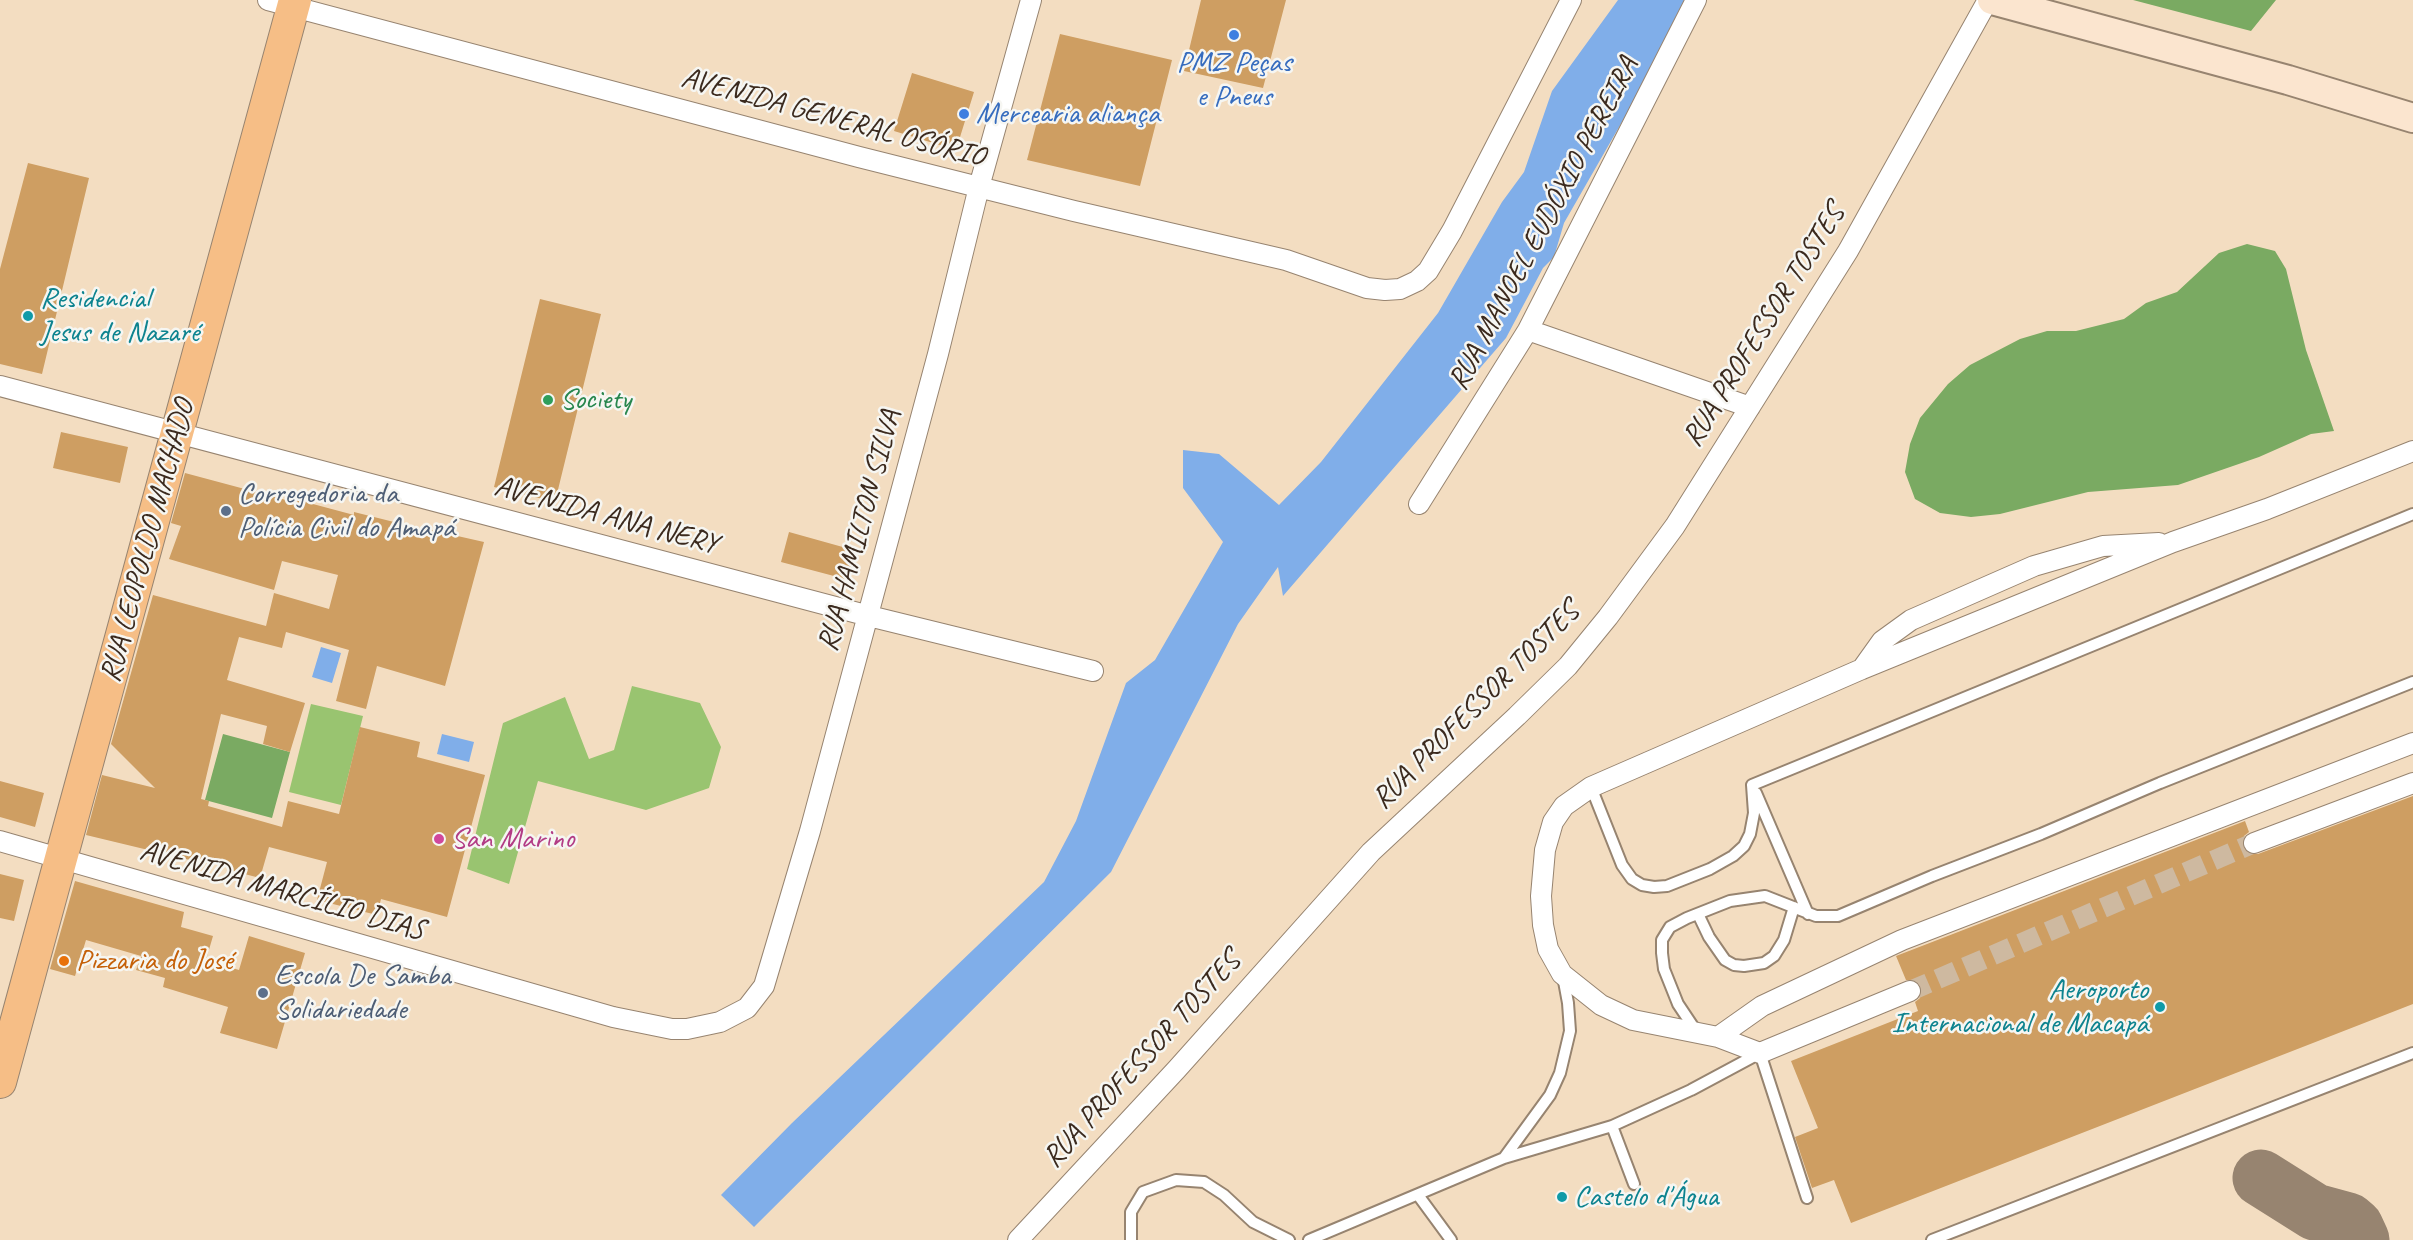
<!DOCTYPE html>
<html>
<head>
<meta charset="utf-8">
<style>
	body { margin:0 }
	canvas { display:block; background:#f3ddc1 }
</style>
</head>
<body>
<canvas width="2413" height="1240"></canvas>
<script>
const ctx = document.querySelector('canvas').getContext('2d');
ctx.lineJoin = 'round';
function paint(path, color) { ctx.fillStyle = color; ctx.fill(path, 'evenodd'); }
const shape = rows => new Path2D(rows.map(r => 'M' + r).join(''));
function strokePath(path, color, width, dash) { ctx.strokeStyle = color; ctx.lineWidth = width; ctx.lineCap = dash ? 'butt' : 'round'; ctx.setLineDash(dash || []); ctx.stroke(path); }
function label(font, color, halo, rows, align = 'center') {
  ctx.font = font + ' Caveat,sans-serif'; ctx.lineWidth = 5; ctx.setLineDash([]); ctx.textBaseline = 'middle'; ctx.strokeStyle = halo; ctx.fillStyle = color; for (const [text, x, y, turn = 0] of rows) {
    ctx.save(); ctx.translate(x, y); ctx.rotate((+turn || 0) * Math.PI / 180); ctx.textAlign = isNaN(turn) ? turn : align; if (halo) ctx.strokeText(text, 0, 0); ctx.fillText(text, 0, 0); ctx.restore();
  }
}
paint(shape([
	[632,686,700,703,721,747,709,788,646,810,538,781,509,884,467,869,503,723,565,697,589,759,614,750],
	[311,704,363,716,341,805,289,792]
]), '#99c470');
paint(shape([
	[2133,0,2276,0,2251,31],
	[2247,244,2275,251,2286,269,2306,350,2334,431,2311,434,2259,457,2178,485,2088,492,2000,514,1971,517,1940,513,1915,499,1905,472,1910,444,1920,418,1948,384,1970,365,2020,339,2047,331,2076,331,2124,319,2146,303,2177,292,2219,253],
	[223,734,290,752,272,818,205,800]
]), '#7aaa62');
paint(shape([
	[1618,0,1689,0,1685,12,1564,223,1554,257,1543,268,1506,338,1283,596,1278,567,1238,624,1111,872,754,1227,721,1195,792,1123,1044,882,1076,821,1126,683,1155,660,1223,542,1183,488,1183,450,1219,454,1279,505,1321,462,1438,313,1502,202,1524,172,1552,91],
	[321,647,341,653,332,683,312,677],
	[442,734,474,742,469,762,437,754]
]), '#80aee9');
strokePath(shape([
	[2261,1178,2315,1212,2348,1221,2355,1227,2361,1240]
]), '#978470', 57);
paint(shape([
	[1201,0,1286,0,1263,88,1184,71],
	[1060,34,1172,60,1140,186,1027,160],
	[912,73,974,92,956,150,894,131],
	[28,163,89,178,42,374,0,364,0,269],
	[540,299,601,314,555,502,494,487],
	[61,432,128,447,120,483,53,468],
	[185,473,297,503,298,500,354,515,354,512,430,531,431,530,484,542,445,686,377,666,366,709,336,701,349,650,286,632,282,648,239,637,227,680,305,703,290,752,263,744,267,726,221,714,201,799,209,801,208,806,282,827,288,801,339,814,360,727,420,742,417,757,485,775,447,917,381,899,377,915,317,900,327,862,269,847,260,878,229,870,230,866,195,857,194,861,86,835,102,775,155,788,111,744,153,595,266,626,274,593,329,609,338,575,282,561,274,590,169,559,181,526,171,523],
	[789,532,857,551,849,580,781,562],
	[0,781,44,793,35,827,0,817],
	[2413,796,2413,1004,1851,1223,1834,1180,1812,1188,1795,1137,1818,1128,1791,1061,1918,1011,1915,1002,1920,998,1921,987,1917,981,1906,980,1896,956,2245,821,2249,832,2244,836,2243,847,2247,853,2258,854],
	[0,874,24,880,14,921,0,918],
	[75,881,184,912,181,927,213,936,206,960,239,970,249,936,305,953,277,1049,220,1033,228,1007,163,987,165,978,136,970,141,956,86,940,75,976,50,969]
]), '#ce9e62');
strokePath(shape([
	[1910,991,2254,843]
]), '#ceb9a0', 20, [20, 10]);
const lane = shape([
	[1752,785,2413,514],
	[1591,787,1622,865,1632,879,1642,885,1654,887,1667,886,1710,869,1733,856,1744,846,1750,834,1754,813,1752,785],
	[1756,793,1808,914],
	[1698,914,1709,937,1725,960,1734,965,1744,966,1764,963,1774,956,1784,940,1794,907],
	[1696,1031,1678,1004,1664,969,1662,953,1662,940,1670,927,1687,918,1730,901,1765,896,1816,916,1838,916,1932,876,2041,834,2160,783,2413,682],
	[1612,1126,1634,1184],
	[1504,1158,1550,1095,1560,1073,1570,1031,1568,1003,1563,976],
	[1418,1195,1451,1240],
	[1131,1240,1131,1212,1143,1192,1176,1180,1204,1182,1224,1195,1253,1222,1289,1240],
	[1309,1240,1504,1158,1612,1126,1691,1090,1760,1053,1807,1198],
	[1932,1240,2413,1053]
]);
const street = shape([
	[268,0,859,157,1074,211,1286,260,1367,288,1385,290,1400,289,1417,281,1428,271,1452,231,1571,0],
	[1528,330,1750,407],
	[0,386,869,616,1093,671],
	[1419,504,1528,330,1696,0],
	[1862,669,1882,641,1911,620,2034,566,2103,546,2159,543],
	[0,841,613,1017,672,1029,687,1029,720,1022,747,1008,764,986,810,831,938,354,979,187,1031,0],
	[2254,843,2413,783],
	[1910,991,1760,1053,1718,1037,1633,1020,1601,1005,1562,974,1548,949,1543,925,1541,896,1545,850,1553,822,1564,806,1591,787,1862,669,2173,542,2267,509,2413,451],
	[1718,1037,1762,1006,1902,940,2413,743],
	[1018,1240,1177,1069,1371,852,1517,716,1568,666,1608,617,1675,526,1848,251,1988,0]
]);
const secondary = shape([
	[1992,0,2288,80,2413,118]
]);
const primary = shape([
	[0,1082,295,0]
]);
strokePath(lane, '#978470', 14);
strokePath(street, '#978470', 22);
strokePath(secondary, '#978470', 32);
strokePath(primary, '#978470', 34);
strokePath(lane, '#fff', 10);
strokePath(street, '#fff', 20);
strokePath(secondary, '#fbe5cf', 28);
strokePath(primary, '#f6be86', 32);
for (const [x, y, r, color] of [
	[1234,35,6,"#3f7fe0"],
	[964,114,6,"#3f7fe0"],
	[28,316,6,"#0f9aa8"],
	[548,400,6,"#2e9e5b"],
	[226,511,6,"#5c6f8a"],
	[439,839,6,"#d1479c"],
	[64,961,6,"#e8710a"],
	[263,993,6,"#5c6f8a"],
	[2160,1007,6,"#0f9aa8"],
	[1562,1197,6,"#0f9aa8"]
]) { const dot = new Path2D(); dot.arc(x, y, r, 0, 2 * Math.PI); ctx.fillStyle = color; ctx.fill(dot); strokePath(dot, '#f6f6f2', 2); }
label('30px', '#366cbe', '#f6f6f2', [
	["PMZ Peças",1234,63],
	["e Pneus",1234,97],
	["Mercearia aliança",976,114,"left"]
]);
label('30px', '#3b2a1e', '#f6f6f2', [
	["AVENIDA GENERAL OSÓRIO",833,118,15],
	["RUA MANOEL EUDÓXIO PEREIRA",1544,224,-62],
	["RUA PROFESSOR TOSTES",1764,326,-58],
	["AVENIDA ANA NERY",606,516,15],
	["RUA HAMILTON SILVA",860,531,-75],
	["RUA LEOPOLDO MACHADO",148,541,-75],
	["RUA PROFESSOR TOSTES",1476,706,-45],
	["AVENIDA MARCÍLIO DIAS",282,891,16],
	["RUA PROFESSOR TOSTES",1142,1060,-48]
]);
label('30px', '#0d838f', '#f6f6f2', [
	["Residencial",40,299],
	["Jesus de Nazaré",40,333],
	["Aeroporto",2148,990,"right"],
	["Internacional de Macapá",2148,1024,"right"],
	["Castelo d'Água",1574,1197]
], 'left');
label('30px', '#27864d', '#f6f6f2', [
	["Society",560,400]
], 'left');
label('30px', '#4e5e75', '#f6f6f2', [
	["Corregedoria da",238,494],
	["Polícia Civil do Amapá",238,528],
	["Escola De Samba",275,976],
	["Solidariedade",275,1010]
], 'left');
label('30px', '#b23c85', '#f6f6f2', [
	["San Marino",451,839]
], 'left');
label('30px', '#c56008', '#f6f6f2', [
	["Pizzaria do José",76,961]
], 'left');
</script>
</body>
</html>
